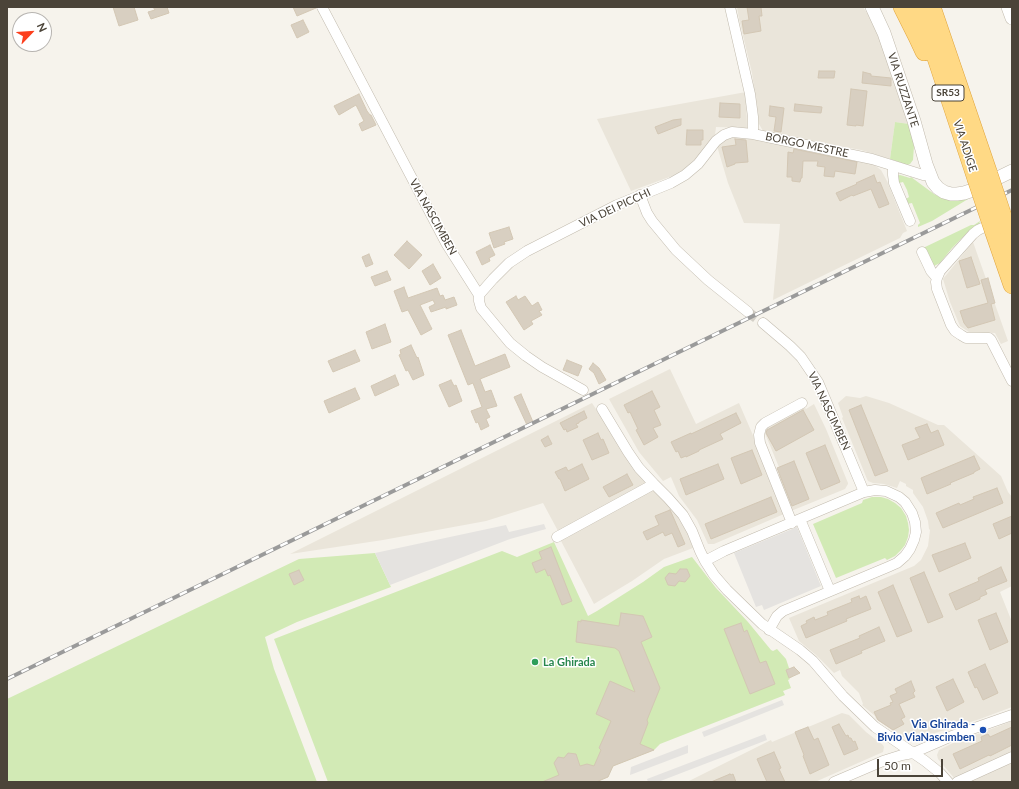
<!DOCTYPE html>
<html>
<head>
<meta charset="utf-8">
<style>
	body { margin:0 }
	#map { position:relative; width:1019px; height:789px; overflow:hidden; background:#f6f3ec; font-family:Lato,sans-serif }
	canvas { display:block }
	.frame { position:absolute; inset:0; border:8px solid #4b4439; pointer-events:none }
	.north { position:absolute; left:12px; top:12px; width:40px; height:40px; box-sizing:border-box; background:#fff; border:1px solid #b7b4b0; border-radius:50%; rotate:65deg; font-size:11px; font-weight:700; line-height:16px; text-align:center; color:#4b4439 }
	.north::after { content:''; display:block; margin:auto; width:14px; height:18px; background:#fc3f1d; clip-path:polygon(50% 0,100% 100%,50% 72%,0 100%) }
	.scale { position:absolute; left:877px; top:759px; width:66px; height:18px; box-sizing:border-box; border:2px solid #4b4439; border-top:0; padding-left:5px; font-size:12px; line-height:14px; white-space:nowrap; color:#4b4439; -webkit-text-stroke:3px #fff; paint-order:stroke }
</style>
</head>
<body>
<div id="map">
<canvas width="1019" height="789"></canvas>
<div class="frame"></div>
<div class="north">N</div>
<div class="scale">50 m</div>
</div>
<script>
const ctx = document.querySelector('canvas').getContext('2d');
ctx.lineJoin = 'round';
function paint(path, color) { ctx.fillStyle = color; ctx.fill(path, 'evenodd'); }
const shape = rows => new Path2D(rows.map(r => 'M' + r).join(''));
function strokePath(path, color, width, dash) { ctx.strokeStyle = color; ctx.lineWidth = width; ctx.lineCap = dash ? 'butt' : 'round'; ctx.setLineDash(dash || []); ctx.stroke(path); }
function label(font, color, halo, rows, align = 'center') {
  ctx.font = font + ' Lato,sans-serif'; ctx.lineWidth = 3; ctx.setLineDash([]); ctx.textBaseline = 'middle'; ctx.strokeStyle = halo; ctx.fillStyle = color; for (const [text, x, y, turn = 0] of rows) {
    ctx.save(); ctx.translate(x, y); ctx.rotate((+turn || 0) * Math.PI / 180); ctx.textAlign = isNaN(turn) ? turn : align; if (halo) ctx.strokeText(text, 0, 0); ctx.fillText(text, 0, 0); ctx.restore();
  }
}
paint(shape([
	[737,7,863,7,871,19,876,29,909,124,895,122,890,159,861,150,766,133,763,131,759,124,752,73,739,19],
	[746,92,747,128,716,127,715,135,699,155,684,170,675,175,631,191,597,119],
	[737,135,873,164,881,170,887,181,907,231,903,233,900,238,773,300,780,224,744,223,728,183,717,146,724,139],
	[973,242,1008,341,1001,344,995,333,969,332,960,326,950,302,943,279],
	[670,369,696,424,739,403,752,433,770,482,784,514,714,544,708,544,697,520,679,496,671,477,663,481,639,452,609,399],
	[846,396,860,398,866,396,889,403,938,425,944,425,1001,476,1008,492,1012,497,1012,586,1000,592,1012,622,1012,707,980,719,919,738,909,738,903,737,876,719,875,716,862,705,863,704,859,693,842,676,840,670,834,673,816,655,799,641,789,618,914,566,921,560,928,546,930,530,929,529,928,521,923,507,913,493,913,490,906,486,906,484,900,481,897,488,884,484,873,483,868,481,867,479,842,418,843,417,838,403],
	[592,403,622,448,648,484,558,531,543,503,486,521,383,540,290,554],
	[814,404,826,429,848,483,848,484,845,489,791,511,777,478,781,472,764,431,765,428,803,405,806,409],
	[649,491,655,491,674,510,687,531,693,548,664,559,632,581,594,604,560,539],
	[842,713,849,715,866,732,883,745,884,747,883,752,815,782,687,782,771,740,772,742],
	[1012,721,1012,753,955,779,938,759,937,755,939,750,961,739,981,733],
	[1012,760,1012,782,964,782]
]), '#eae5da');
paint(shape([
	[895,122,909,124,914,146,913,160,910,164,907,165,890,159],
	[900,175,910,178,911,177,934,194,942,198,956,199,973,196,932,221,918,227,918,225,920,223,912,203,907,204,906,199,909,197,907,190,903,182,899,183,897,176],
	[980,221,979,225,967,233,952,248,940,263,932,267,923,248,971,225,974,225],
	[872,497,881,497,888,499,895,503,901,508,906,516,908,523,909,530,908,537,905,545,901,550,895,556,887,560,885,558,836,578,813,524,862,503,863,500],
	[554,542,588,616,597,611,643,582,664,567,692,557,716,588,748,622,771,650,773,651,777,649,786,659,792,677,789,678,790,679,788,680,791,688,783,691,785,695,660,744,654,750,613,766,608,777,596,782,328,782,274,639,502,551,517,557],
	[375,553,391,587,297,622,265,637,274,669,317,782,7,782,7,699,299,559]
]), '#d2eab5');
paint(shape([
	[544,524,546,529,510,539,390,585,375,553,506,525,509,532],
	[797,527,821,586,764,610,762,605,756,607,734,553],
	[782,700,784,705,704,737,702,732],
	[765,734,767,740,658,782,648,782,647,779],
	[688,745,688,753,630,775,631,767]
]), '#e5e3e0');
const building = shape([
	[113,7,134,7,138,20,119,26,113,7],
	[153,7,167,7,169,13,151,19,148,12,155,10,153,7],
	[293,7,316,7,316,8,297,16,293,7],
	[747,7,761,7,762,16,759,16,761,31,744,34,742,21,749,20,747,7],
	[303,20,309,32,297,38,291,25,303,20],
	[819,71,835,71,834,78,818,78,819,71],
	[863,72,871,74,871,76,891,78,891,86,862,83,863,72],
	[851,89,867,91,863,126,856,125,856,126,847,125,851,89],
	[359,94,367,111,370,115,371,115,376,125,362,131,359,124,364,121,356,105,339,115,334,106,359,94],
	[720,103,740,104,740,118,719,117,720,103],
	[795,104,822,107,821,113,794,111,795,104],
	[770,106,784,108,781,132,774,131,776,117,769,116,770,106],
	[681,119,681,125,658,134,655,127,673,120,681,119],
	[687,130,703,130,703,140,701,140,701,145,686,145,687,130],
	[735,139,746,140,748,162,735,163,735,164,727,167,722,147,736,145,735,139],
	[794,149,857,162,855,174,835,171,834,177,824,176,825,167,817,166,818,161,803,161,802,178,801,178,800,182,792,181,792,177,787,177,788,152,793,153,794,149],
	[874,175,877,183,880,182,889,204,879,208,871,189,853,196,852,195,840,201,836,193,857,184,856,183,874,175],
	[509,227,513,239,504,242,505,244,494,248,489,233,509,227],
	[407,241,422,255,409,269,394,255,407,241],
	[490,245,495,255,489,258,490,261,482,265,476,252,490,245],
	[369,254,373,264,366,267,362,257,369,254],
	[971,257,980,284,967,288,959,261,971,257],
	[433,264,441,278,430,285,422,271,433,264],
	[387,271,391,280,375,286,371,277,387,271],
	[988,278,995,303,991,304,995,320,968,328,964,323,960,311,988,303,981,280,988,278],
	[404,287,408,298,437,288,440,296,443,295,445,300,454,297,457,305,446,309,446,307,431,312,429,307,435,304,433,300,420,305,432,329,421,335,408,310,402,312,394,291,404,287],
	[516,296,518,300,525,296,532,306,538,302,542,310,539,311,542,315,531,321,533,324,524,330,506,302,516,296],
	[385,324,391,342,372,349,366,332,385,324],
	[461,330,475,366,505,354,510,367,480,379,485,392,491,390,497,406,486,409,490,417,486,419,489,426,481,430,478,422,476,423,471,411,482,407,473,383,468,385,448,335,461,330],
	[411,345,417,358,418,357,424,375,413,380,408,370,406,371,399,355,401,354,400,350,411,345],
	[355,350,360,361,333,372,328,361,355,350],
	[567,360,582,366,578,376,563,370,567,360],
	[593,363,599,368,606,380,599,384,594,373,589,369,593,363],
	[395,375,399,385,375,396,371,386,395,375],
	[451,380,454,386,456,385,462,401,449,407,439,385,451,380],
	[355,388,360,399,329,413,324,401,355,388],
	[652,391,660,407,654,410,661,425,653,428,658,437,644,445,636,430,638,429,630,412,628,413,624,405,652,391],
	[521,394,533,422,527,425,514,397,521,394],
	[861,405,888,471,875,476,849,410,861,405],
	[803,410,814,430,776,451,766,433,767,430,803,410],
	[584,411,587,418,579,422,579,423,576,424,578,427,567,432,566,429,564,430,560,423,584,411],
	[736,413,741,423,720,434,723,439,699,450,699,451,686,457,686,456,681,458,678,451,676,452,671,442,691,433,691,434,736,413],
	[927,424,931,433,938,430,944,445,908,460,902,445,920,438,915,428,927,424],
	[598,433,601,440,603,439,609,453,592,460,583,440,598,433],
	[548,436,552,444,545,447,541,440,548,436],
	[825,445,840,482,821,490,806,453,825,445],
	[752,450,762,475,741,484,731,458,752,450],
	[974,456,980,469,974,472,974,473,950,483,951,484,927,494,921,478,974,456],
	[794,461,809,499,792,506,777,468,794,461],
	[582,464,589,479,565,491,560,479,559,479,555,472,566,467,568,471,582,464],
	[718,464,724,479,686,495,680,479,718,464],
	[627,474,633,485,609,497,603,487,627,474],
	[997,488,1003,503,943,528,936,513,959,503,960,505,974,499,973,497,997,488],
	[771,497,777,512,711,539,705,524,771,497],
	[670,510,671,512,685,544,678,547,672,533,665,536,663,532,647,540,643,532,659,525,655,516,670,510],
	[1012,516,1012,533,999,539,993,524,1012,516],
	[965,543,971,558,939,572,932,555,965,543],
	[551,547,572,601,562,605,550,575,548,576,545,569,536,573,532,563,542,559,539,552,551,547],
	[1001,567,1007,581,985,590,987,594,980,597,980,599,956,610,949,594,979,581,978,578,1001,567],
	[680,569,687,569,690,576,685,582,679,581,675,586,668,585,665,578,669,573,676,574,680,569],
	[299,570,304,580,294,585,289,574,299,570],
	[924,572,943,617,928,623,910,578,924,572],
	[893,585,912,631,897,637,878,592,893,585],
	[859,596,860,599,866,596,871,609,846,619,847,621,806,638,801,626,807,623,806,621,814,617,815,620,828,615,827,612,852,602,851,599,859,596],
	[621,613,643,616,652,637,641,642,660,688,647,720,648,723,640,744,654,750,613,766,608,777,596,782,542,782,559,775,554,763,558,757,564,758,568,753,576,754,580,766,587,764,594,766,601,750,599,748,611,721,596,714,610,681,635,692,619,651,615,648,576,642,578,621,581,622,581,620,619,626,621,613],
	[996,613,1008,642,990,650,978,620,996,613],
	[741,623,744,632,747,630,760,663,766,661,775,684,750,694,724,629,741,623],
	[879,627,885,641,861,651,862,653,836,664,830,650,860,638,859,636,879,627],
	[985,664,998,693,983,700,977,687,975,688,968,672,985,664],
	[794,667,800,673,789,678,786,670,794,667],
	[953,679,964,702,947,711,936,687,953,679],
	[911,681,915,691,913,693,915,697,899,704,905,717,901,719,904,724,893,730,878,720,874,712,891,705,890,703,893,702,890,696,897,693,895,689,911,681],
	[839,724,846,736,848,735,849,738,851,738,853,742,855,741,858,749,844,755,832,727,839,724],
	[808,727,814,740,818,738,829,765,810,774,803,756,804,755,795,732,808,727],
	[1012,727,1012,745,990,756,989,755,960,769,953,754,982,741,981,737,988,734,990,737,1012,727],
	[774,752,781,768,779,769,785,782,767,782,757,759,774,752],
	[730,774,731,775,733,774,736,782,711,782,730,774]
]);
paint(building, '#d8cfc1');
strokePath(building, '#d3c7b4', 1);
strokePath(shape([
	[748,312,763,323]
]), '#d4d0c8', 10, [10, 5]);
const minor = shape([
	[322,7,446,243,479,295,479,301,481,308,510,343,526,356,542,367,583,390],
	[730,7,750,94,753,117,753,134],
	[893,167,893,175,894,183,910,221],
	[640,195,647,213,652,221,676,250,708,280,748,312],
	[922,252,931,271,937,278,936,282,937,289,951,325,955,331,961,335,966,338,989,338,991,340,1012,381],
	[937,278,940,271,973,234,978,230,1012,214],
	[479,295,493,279,509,263,527,251,617,205,671,183,685,175,698,164,716,141,724,135,732,132,753,134,815,147,872,159,923,175,930,175],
	[763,323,790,346,801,357,818,382,826,401,864,492],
	[602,409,628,452,639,468,654,484,668,498,683,515,692,531,700,551,705,561,714,575,727,590,762,624,800,650,813,661,843,696,875,727,925,761,940,773,948,782],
	[800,519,830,591],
	[792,523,760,443,759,435,761,427,765,423,802,403],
	[557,537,654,484],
	[705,561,724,551,864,492,875,490,886,491,899,497,905,502,912,513,915,522,916,532,914,540,910,549,905,556,897,563,888,567,783,611,777,616,769,630],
	[834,782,883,761,902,755,913,753,952,736,1012,715],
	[957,782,1012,757]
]);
const tertiary = shape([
	[872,7,884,33,914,121,926,164,933,182,938,188,944,192,951,194,957,194,964,193,973,190,1012,171],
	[1008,7,1012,18]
]);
const trunk = shape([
	[902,7,917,37,924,52],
	[919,7,976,179],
	[932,7,989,174],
	[1006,225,1012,247],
	[993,230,1012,285]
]);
strokePath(minor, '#c2bbae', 11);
strokePath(tertiary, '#c2bbae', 14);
strokePath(trunk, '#e0a43c', 18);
strokePath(minor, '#fff', 10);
strokePath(tertiary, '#fff', 13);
strokePath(trunk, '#ffd985', 17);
const rail = shape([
	[7,679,1012,190]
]);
strokePath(rail, '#9a9a9a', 4);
strokePath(rail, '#fff', 2.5, [8]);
const trunkBridge = shape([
	[989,174,1006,225],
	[976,179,993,230]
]);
strokePath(trunkBridge, '#e0a43c', 18, []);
strokePath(trunkBridge, '#ffd985', 17);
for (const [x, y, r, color] of [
	[535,662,4,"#2e9e5b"],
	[983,730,4,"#1a4fb4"]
]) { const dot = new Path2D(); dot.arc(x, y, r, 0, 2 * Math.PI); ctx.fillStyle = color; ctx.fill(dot); strokePath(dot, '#fff', 1.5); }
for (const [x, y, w] of [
	[948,93,32]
]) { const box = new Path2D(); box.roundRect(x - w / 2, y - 8, w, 16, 3); ctx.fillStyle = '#fff'; ctx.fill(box); strokePath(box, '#4b4439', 1); }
label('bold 10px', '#4b4439', null, [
	["SR53",948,93]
]);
label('11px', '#4b4439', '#fff', [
	["VIA RUZZANTE",903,90,72],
	["BORGO MESTRE",807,145,12],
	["VIA ADIGE",965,146,72],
	["VIA DEI PICCHI",615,208,-25],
	["VIA NASCIMBEN",433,217,61],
	["VIA NASCIMBEN",829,411,65]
]);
label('bold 11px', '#27864d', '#fff', [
	["La Ghirada",543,662]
], 'left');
label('bold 11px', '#164399', '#fff', [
	["Via Ghirada -",975,724],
	["Bivio ViaNascimben",975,737]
], 'right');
</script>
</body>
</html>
